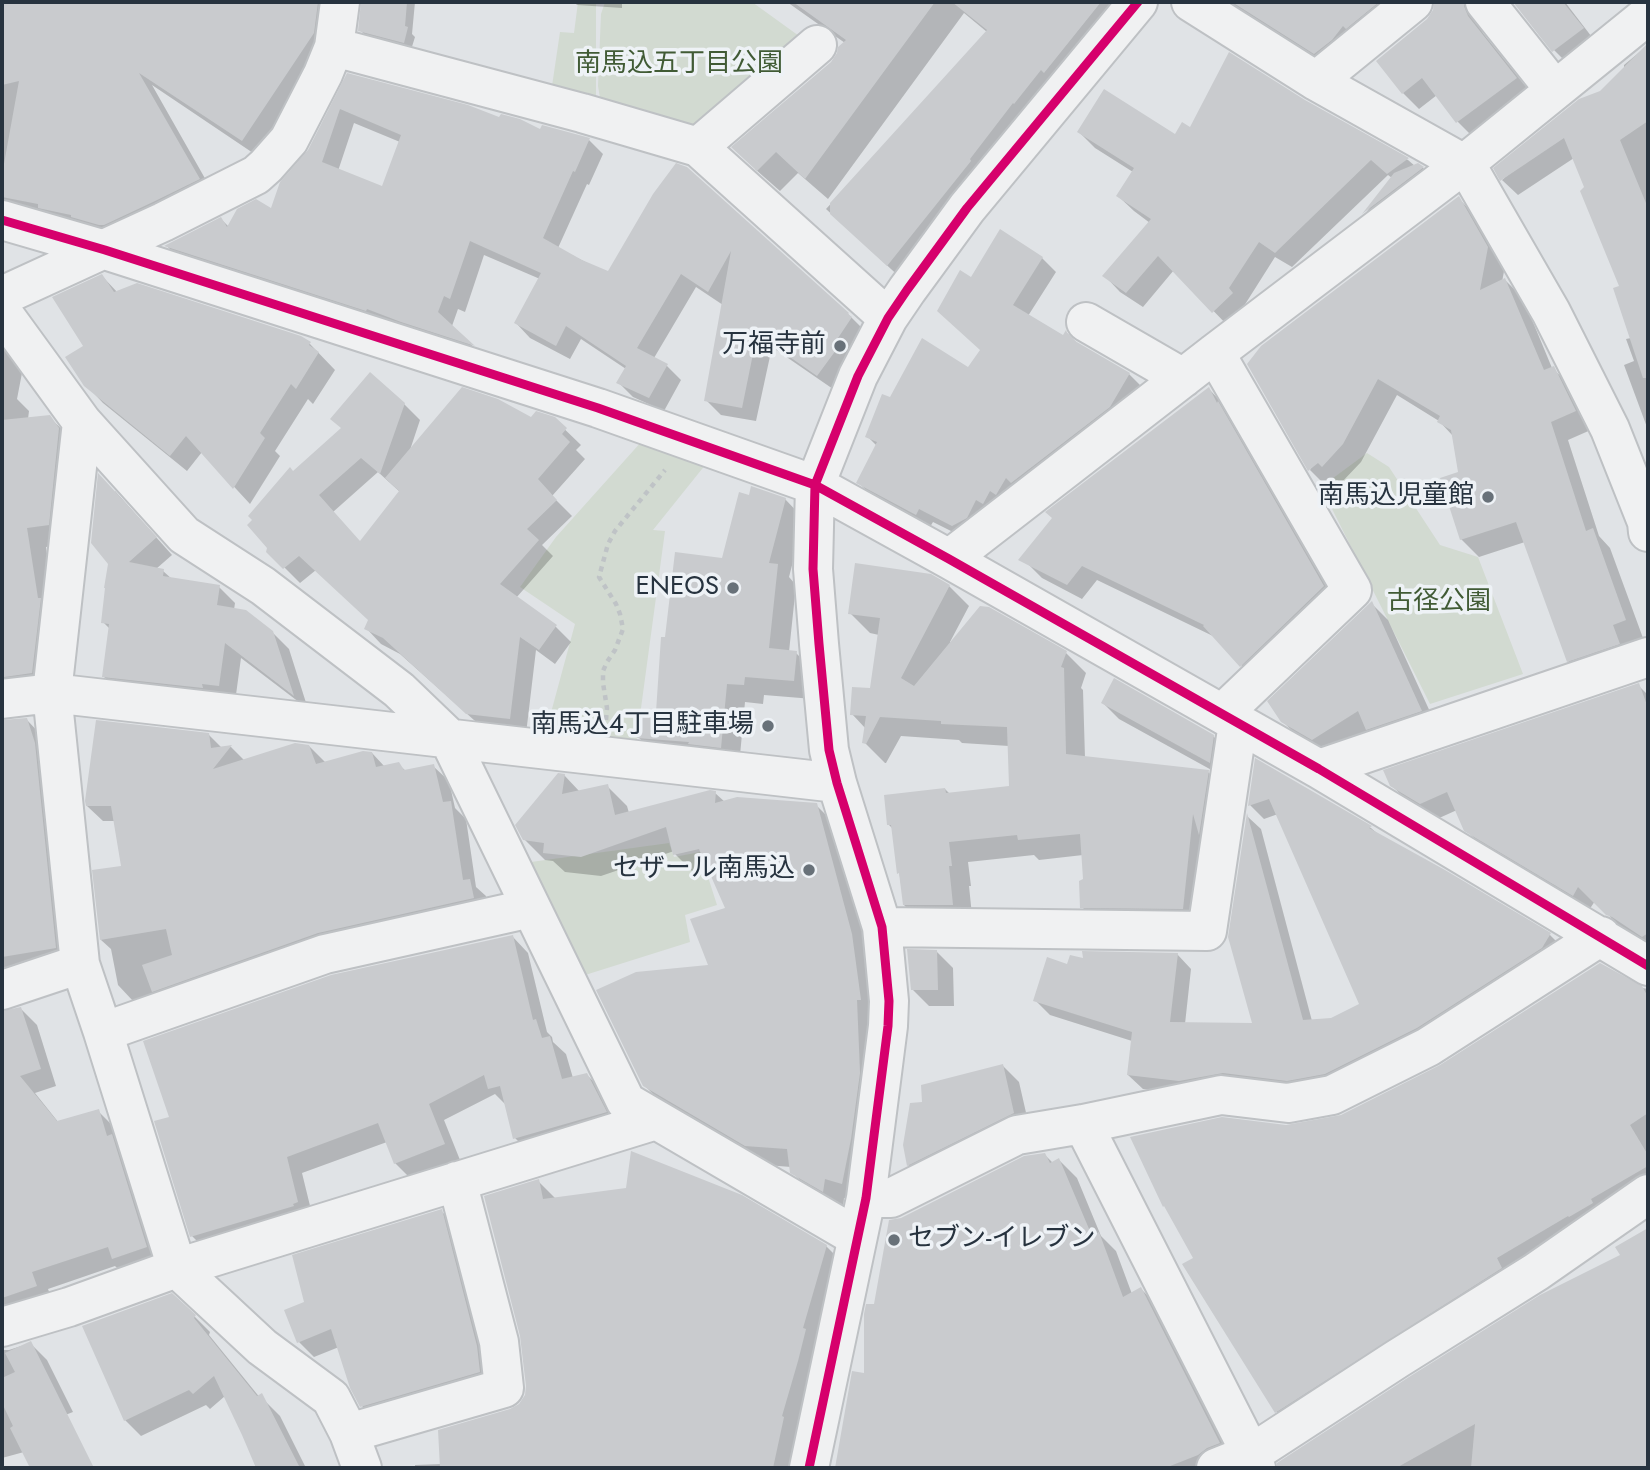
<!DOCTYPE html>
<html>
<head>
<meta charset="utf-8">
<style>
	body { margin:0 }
	#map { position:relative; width:1650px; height:1470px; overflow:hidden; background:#e0e3e6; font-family:Jost,sans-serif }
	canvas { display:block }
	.frame { position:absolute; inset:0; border:4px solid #27333f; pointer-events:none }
</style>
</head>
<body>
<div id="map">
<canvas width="1650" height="1470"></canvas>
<div class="frame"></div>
</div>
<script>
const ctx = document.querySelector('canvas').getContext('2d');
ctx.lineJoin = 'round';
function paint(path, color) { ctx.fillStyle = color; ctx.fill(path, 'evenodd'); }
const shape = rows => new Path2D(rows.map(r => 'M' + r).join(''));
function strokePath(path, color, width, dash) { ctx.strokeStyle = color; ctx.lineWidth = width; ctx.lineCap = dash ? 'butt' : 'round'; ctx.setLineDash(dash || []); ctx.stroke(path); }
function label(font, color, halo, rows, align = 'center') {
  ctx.font = font + ' Jost,"Noto Sans JP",sans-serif'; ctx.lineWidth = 7; ctx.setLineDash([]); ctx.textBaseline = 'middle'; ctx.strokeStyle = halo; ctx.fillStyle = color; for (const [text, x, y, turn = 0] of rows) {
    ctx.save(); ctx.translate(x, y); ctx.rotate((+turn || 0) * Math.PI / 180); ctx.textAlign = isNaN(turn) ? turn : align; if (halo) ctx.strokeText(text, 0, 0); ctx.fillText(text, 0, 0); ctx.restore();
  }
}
paint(shape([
	[578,2,596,3,596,99,552,86,560,32,574,33],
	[605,2,752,2,806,41,690,137,601,104,598,86,601,14],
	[642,441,706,464,653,530,665,531,636,745,546,731,575,624,520,587,556,537],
	[1367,453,1389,467,1440,545,1478,557,1523,674,1430,704,1321,487],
	[669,843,674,857,700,852,717,905,685,915,690,942,582,976,531,862]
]), '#d2dad1');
paint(shape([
	[2,2,345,2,259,157,152,85,215,196,121,241,17,213,4,201,2,200],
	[363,2,415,2,412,34,415,37,411,50,368,38,360,30],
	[574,2,622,2,622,8,577,5],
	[787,2,1140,2,904,281,826,209,987,32,964,13,828,199,798,173,780,191,755,169,833,63,845,43],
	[1220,2,1394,2,1336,74],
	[1442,2,1486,2,1479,22,1483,33,1532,94,1474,138,1458,122,1437,95,1419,109,1403,93,1428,20,1436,7],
	[1515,2,1565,2,1598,45,1570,66,1554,50],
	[1648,45,1648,430,1624,365,1634,361,1626,339,1631,338,1622,287,1587,187,1574,158,1518,195,1502,180,1601,92,1624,69,1624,65],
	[348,75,541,132,589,140,603,154,589,185,587,184,558,248,609,274,655,195,848,314,862,328,833,389,772,347,756,421,721,415,706,400,723,305,696,287,654,358,667,366,681,380,664,411,633,397,619,383,626,369,581,339,570,359,530,338,516,323,540,279,484,255,465,312,458,309,452,326,484,357,180,260,167,246,221,219,229,227,272,211,310,151],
	[354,123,400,142,382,189,338,171],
	[1304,102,1408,160,1415,166,1418,165,1423,168,1439,184,1380,229,1365,214,1392,178,1388,175,1292,267,1275,257,1244,306,1248,310,1229,327,1174,270,1143,307,1120,292,1105,276,1150,223,1134,211,1118,196,1133,172,1095,148,1079,132,1175,137,1191,129],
	[1458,198,1476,216,1505,266,1502,282,1505,280,1523,298,1552,368,1571,386,1593,429,1568,440,1599,536,1610,548,1643,638,1630,643,1586,679,1568,661,1525,542,1479,557,1461,539,1460,474,1453,436,1439,421,1397,395,1361,462,1341,483,1337,480,1327,487,1310,470],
	[1042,258,1056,272,1028,316,1063,337,1066,332,1080,346,1129,374,1143,388,967,539,933,522,930,527,872,496,858,482,877,446,867,436,890,400,968,369,982,351,971,279],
	[102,276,118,293,310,344,335,370,313,404,308,399,275,451,280,456,250,504,202,452,187,471,103,403,86,385,85,347],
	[2,344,22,373,17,399,29,411,28,419,49,417,69,436,68,544,46,547,56,616,52,687,2,680],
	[1209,389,1223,404,1338,602,1255,680,1215,637,1097,580,1082,599,1042,578,1027,563],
	[404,404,420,420,409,453,531,419,554,419,581,445,576,450,585,459,552,496,572,516,542,545,553,556,516,598,556,627,571,642,555,664,536,650,526,734,484,729,400,654,381,644,366,628,370,621,316,570,300,583,268,551,293,473],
	[378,472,400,492,360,542,333,512],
	[115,491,172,555,156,569,163,571,172,579,219,587,235,603,234,610,272,632,289,649,308,709,241,658,235,702,120,692,103,676,110,629,103,622,110,563],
	[785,499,804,519,789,577,796,585,789,652,796,653,815,672,813,699,764,695,763,704,745,702,739,766,658,756,638,737,658,714,667,639,723,559],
	[949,586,969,606,950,642,951,643,1066,653,1086,673,1081,688,1083,690,1085,758,1208,772,1228,792,1202,928,1102,927,1082,907,1084,880,1083,855,1039,860,1034,855,968,862,971,886,969,886,973,925,924,925,904,905,893,829,889,825,945,789,950,794,1011,787,1009,746,962,743,959,740,901,736,886,763,885,763,864,742,866,729,852,714,872,690,879,635,870,633,850,613],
	[1372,604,1388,620,1437,727,1384,745,1369,730,1330,756,1300,738,1282,721],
	[1638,685,1648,695,1648,945,1629,932,1624,931,1595,901,1589,910,1482,846,1466,830,1457,810,1437,819,1408,801,1391,785],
	[1103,703,1213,736,1230,753,1226,778,1119,719],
	[27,720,43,737,72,964,2,993,2,722],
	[209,735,222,748,231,747,245,761,309,746,325,762,372,753,385,767,398,764,406,771,433,766,449,781,455,808,466,819,476,887,486,896,489,914,133,1001,118,985,111,949,101,940,123,868,115,821,103,821,87,806],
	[1256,761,1371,828,1379,835,1550,935,1564,949,1340,1088,1195,1095,1143,1089,1128,1075,1132,1041,1050,1015,1035,1000,1068,966,1085,961,1177,954,1191,969,1185,1024,1254,1025,1248,817,1261,829,1312,1021,1331,1020,1362,1005,1278,814,1264,819,1250,805],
	[564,775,580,792,607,786,627,806,629,813,715,793,725,802,816,805,836,825,871,955,880,1019,862,1203,844,1198,843,1210,812,1192,792,1172,791,1167,766,1165,665,1106,644,1085,711,967,727,909,710,870,695,874,675,854,674,851,601,876,565,872,553,861,545,860,524,839],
	[512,936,528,953,547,1032,552,1037,553,1042,566,1054,573,1078,587,1075,603,1091,622,1128,531,1154,515,1138,506,1105,495,1094,444,1120,460,1160,411,1179,395,1163,387,1142,302,1173,313,1218,208,1252,192,1236,171,1118],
	[936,951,953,968,954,1006,929,1006,913,990],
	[1637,987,1648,989,1648,1194,1294,1429,1276,1411,1195,1259,1286,1127,1342,1116],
	[21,1009,37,1025,56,1086,35,1093,59,1123,98,1111,115,1128,164,1266,132,1283,115,1266,48,1289,53,1302,2,1330,2,1013,9,1013],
	[1003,1066,1019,1082,1030,1130,924,1181,908,1165,924,1103],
	[1044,1154,1053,1163,1059,1160,1077,1178,1101,1236,1116,1251,1132,1294,1141,1289,1159,1307,1237,1461,1222,1468,837,1468,853,1373,866,1375,875,1305,901,1219],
	[538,1181,556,1199,826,1246,844,1264,794,1468,415,1468,415,1465,442,1464,521,1405,526,1396],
	[441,1211,457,1226,495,1387,377,1421,362,1406,339,1347,314,1357,299,1342,306,1303],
	[1648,1230,1648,1342,1632,1354,1648,1379,1648,1468,1616,1468,1609,1458,1594,1465,1595,1468,1279,1468,1279,1464,1622,1256,1618,1248],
	[194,1316,210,1332,209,1335,261,1399,263,1399,280,1416,306,1468,258,1468,244,1434,225,1396,210,1409,206,1405,141,1436,125,1420],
	[30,1343,47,1360,73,1412,60,1417,77,1468,32,1468,24,1452,2,1458,2,1350,9,1350]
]), '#0003');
paint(shape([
	[2,2,318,2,314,33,242,141,139,73,200,179,153,202,104,225,99,225,71,217,71,215,38,208,38,204,2,197,2,175,19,81,2,85],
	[361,2,407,2,405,26,408,27,404,43,358,31],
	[793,2,935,2,805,179,776,152,757,171,731,147,831,62,837,53,838,47,846,40],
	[952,2,1101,2,1044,73,1041,70,1014,104,1013,103,970,159,971,161,887,266,830,214,830,203,987,30],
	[1232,2,1379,2,1346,29,1343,26,1332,40,1314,54],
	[1434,2,1464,2,1464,6,1468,16,1517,78,1456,123,1422,78,1402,94,1376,61,1427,19,1433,10],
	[1513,2,1563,2,1584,28,1552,52],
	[1648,43,1648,121,1620,140,1648,208,1648,378,1643,378,1613,288,1619,286,1580,191,1584,187,1564,138,1500,181,1493,168,1579,99,1600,91],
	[1229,52,1305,100,1409,158,1387,174,1371,160,1275,253,1259,242,1229,288,1233,293,1212,313,1158,256,1126,293,1102,276,1151,219,1116,196,1134,168,1077,132,1104,89,1175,134,1182,122,1190,127],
	[347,73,468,105,499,117,501,114,520,119,540,129,542,125,590,138,575,172,573,171,543,238,582,260,608,271,653,194,676,163,687,167,849,313,848,314,852,317,832,347,836,350,817,376,757,334,742,408,704,401,731,251,708,292,681,274,637,348,668,364,649,398,616,383,626,366,566,326,556,346,514,323,541,273,470,241,450,299,444,296,438,312,475,346,401,322,367,309,366,311,164,246,221,217,227,227,237,209,256,199,271,208,280,182,308,150],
	[340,109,401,135,382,186,322,162],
	[1418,163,1424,167,1362,214,1394,173],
	[1459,196,1488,247,1480,290,1505,278,1544,370,1554,366,1576,411,1551,422,1586,531,1593,528,1626,620,1613,625,1620,644,1567,662,1516,522,1460,540,1440,478,1458,472,1451,430,1437,422,1440,416,1378,379,1343,444,1322,467,1318,463,1308,471,1247,364,1261,346],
	[1000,229,1043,257,1013,305,1063,335,1066,330,1067,333,1075,341,1130,373,1110,407,1011,483,1006,478,996,495,990,491,983,504,976,500,967,518,952,526,919,509,916,515,856,483,877,442,865,437,882,394,890,397,922,338,968,367,980,350,937,311,960,270,971,277],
	[102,274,114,292,137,283,301,336,311,342,309,345,319,352,296,389,291,384,260,433,265,438,233,489,186,436,170,456,84,386,65,357,83,346,52,297],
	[370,372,405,403,380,474,361,458,319,495,360,541,399,491,385,478,462,387,498,399,531,417,536,411,555,417,567,428,562,434,570,442,538,479,557,500,527,529,539,540,500,584,557,625,539,650,520,637,510,719,466,714,383,638,364,629,368,620,299,556,283,569,266,552,267,548,247,525,252,520,248,516,290,467,293,471,341,428,330,419],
	[1209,387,1217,403,1218,401,1324,586,1240,667,1203,626,1204,625,1082,566,1067,585,1018,560,1052,518,1045,512],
	[50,415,59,428,49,525,27,528,38,598,41,598,32,673,4,677,2,665,2,420],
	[98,473,157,537,129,562,164,569,163,576,220,585,217,605,246,610,273,631,294,696,225,643,219,686,202,684,203,688,102,677,109,624,101,623,105,588,104,588,108,564,91,543],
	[751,486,786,498,769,563,778,564,769,648,797,651,794,681,745,677,744,685,727,684,721,748,688,744,689,742,637,738,638,711,656,712,661,637,665,637,675,552,722,558,739,492,749,495],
	[855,563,931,574,950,585,901,678,914,686,980,606,989,607,1067,651,1061,667,1064,668,1066,754,1209,770,1199,835,1193,814,1183,909,1080,908,1079,881,1083,879,1080,834,1018,840,1017,835,949,842,952,866,949,866,953,905,903,905,899,873,897,874,891,825,887,825,884,795,945,788,946,793,1009,786,1007,727,941,724,941,721,880,717,866,744,862,743,866,716,850,715,852,687,870,688,880,618,848,614],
	[1372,601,1422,711,1366,730,1358,711,1312,740,1281,722,1267,701],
	[1114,678,1214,735,1210,763,1101,703],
	[1639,683,1648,708,1648,933,1642,937,1612,917,1606,915,1578,887,1573,896,1464,831,1447,792,1420,804,1390,786,1383,770],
	[27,718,35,743,56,948,2,957,2,720],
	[96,720,209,733,211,748,232,745,213,769,295,743,309,745,316,764,363,751,372,752,376,767,399,762,404,770,434,764,443,802,451,801,463,880,470,879,474,898,318,933,152,992,142,965,172,955,166,929,100,940,92,870,121,866,111,806,86,806,85,801],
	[1255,758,1372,826,1369,828,1445,870,1551,933,1542,948,1417,1028,1325,1074,1287,1081,1223,1073,1179,1081,1127,1075,1132,1032,1033,1001,1047,957,1067,964,1070,955,1083,958,1082,951,1178,953,1170,1022,1252,1023,1228,937,1247,813,1303,1020,1331,1018,1359,1004,1269,799,1248,806],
	[558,773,565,774,562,794,608,784,615,815,710,790,716,791,715,803,737,797,817,803,852,934,861,1000,857,1000,860,1073,851,1139,842,1184,825,1179,823,1192,790,1173,787,1149,745,1146,643,1086,596,990,636,972,708,965,690,919,725,908,699,849,673,855,666,827,581,857,543,853,544,843,523,840,515,825],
	[513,935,533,1020,536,1019,542,1038,550,1036,562,1079,587,1073,607,1112,513,1139,500,1086,488,1089,484,1075,429,1104,445,1144,394,1164,378,1123,287,1157,298,1202,293,1204,294,1206,190,1237,154,1121,169,1117,143,1041,331,975],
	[907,949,937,950,938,990,911,990],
	[1600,963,1642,986,1648,997,1648,1113,1630,1125,1648,1155,1648,1166,1591,1199,1593,1203,1569,1217,1568,1216,1497,1258,1502,1268,1275,1413,1182,1264,1193,1258,1164,1206,1163,1207,1130,1137,1222,1117,1286,1125,1341,1115,1440,1065],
	[21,1007,41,1069,20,1076,57,1121,99,1109,107,1136,112,1134,147,1247,112,1259,108,1247,32,1272,37,1286,2,1298,2,1011],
	[1003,1064,1014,1113,907,1166,903,1145,910,1103,922,1102,921,1085],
	[631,1151,742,1195,827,1245,803,1328,806,1329,798,1361,782,1416,784,1417,773,1468,440,1468,438,1430,510,1409,519,1404,525,1395,526,1386,520,1336,484,1196,539,1179,543,1199,626,1188],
	[1045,1153,1050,1163,1059,1158,1092,1236,1099,1232,1123,1297,1141,1287,1220,1443,1207,1448,1198,1455,1165,1468,835,1468,852,1371,864,1373,864,1314,866,1304,874,1304,889,1220,901,1218,1024,1156],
	[442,1209,477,1346,480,1372,360,1407,350,1388,331,1329,297,1343,284,1310,304,1302,292,1255],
	[1648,1228,1648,1468,1471,1468,1475,1424,1396,1468,1277,1468,1277,1463,1409,1377,1540,1295,1620,1255,1615,1247],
	[172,1293,196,1315,194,1318,257,1396,262,1393,300,1468,256,1468,242,1435,214,1376,193,1394,189,1390,124,1421,82,1326],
	[31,1341,94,1468,30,1468,10,1428,13,1426,2,1403,2,1378,15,1372,5,1353]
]), '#c9cbce');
const minor = shape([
	[1191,2,1316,81,1464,164,1472,175,1551,312,1610,429,1647,522,1648,532],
	[1485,2,1555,90],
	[334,47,582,113,698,147,888,318],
	[1316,81,1413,2],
	[698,147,817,45],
	[2,220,105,250,598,408,815,485,949,559,1319,769,1648,966],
	[2,296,163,222,256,175,266,166,289,140,323,74,334,47,340,2],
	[2,312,82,422,184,535,263,586,399,690,448,737,626,1102,857,1237],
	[1086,322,1183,378],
	[1215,353,1352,590,1222,714],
	[82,422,52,693,80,964,103,1032,177,1268,262,1347,331,1398,349,1433,362,1468],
	[949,559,1215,353,1464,164,1648,15],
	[2,699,52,693,837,783],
	[1319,769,1648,657],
	[882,927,1207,931,1238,723],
	[2,990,80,964],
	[103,1032,325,954,531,908],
	[1083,1124,1251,1454,1256,1468],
	[866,1198,891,1198,1017,1135,1083,1124,1221,1095,1288,1103,1332,1095,1428,1047,1601,936],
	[2,1327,69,1307,177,1268,656,1120],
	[349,1433,504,1388,499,1342,457,1181],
	[809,1468,866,1198,888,1026,889,1001,882,927,837,783,829,750,819,644,813,569,815,485,858,376,888,318,907,290,967,208,1138,2],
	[1216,1468,1251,1454,1397,1359,1536,1272,1648,1194]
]);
strokePath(minor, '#bec1c4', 42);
strokePath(shape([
	[606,720,607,708,603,683,603,671,607,662,615,650,623,629,620,614,616,604,599,577,608,544,615,531,665,470]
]), '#bfc3c6', 4.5, [5, 5]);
strokePath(minor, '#f0f1f2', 38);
strokePath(shape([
	[2,220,105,250,598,408,815,485,949,559,1319,769,1648,966],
	[809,1468,866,1198,888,1026,889,1001,882,927,837,783,829,750,819,644,813,569,815,485,858,376,888,318,907,290,967,208,1138,2]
]), '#d6006c', 9);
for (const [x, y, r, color] of [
	[840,346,7,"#687179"],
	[1488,497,7,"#687179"],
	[733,588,7,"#687179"],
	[768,726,7,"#687179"],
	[809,870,7,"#687179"],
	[894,1240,7,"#687179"]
]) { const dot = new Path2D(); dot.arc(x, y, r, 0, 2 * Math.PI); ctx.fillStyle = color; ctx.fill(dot); strokePath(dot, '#eef2f6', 2.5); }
label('26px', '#415b35', '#eef2f6', [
	["南馬込五丁目公園",679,65],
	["古径公園",1439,603]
]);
label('26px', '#27333f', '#eef2f6', [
	["万福寺前",826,346],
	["南馬込児童館",1474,497],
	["ENEOS",719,588],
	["南馬込4丁目駐車場",754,726],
	["セザール南馬込",795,870],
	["セブン-イレブン",908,1240,"left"]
], 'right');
</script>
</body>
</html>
